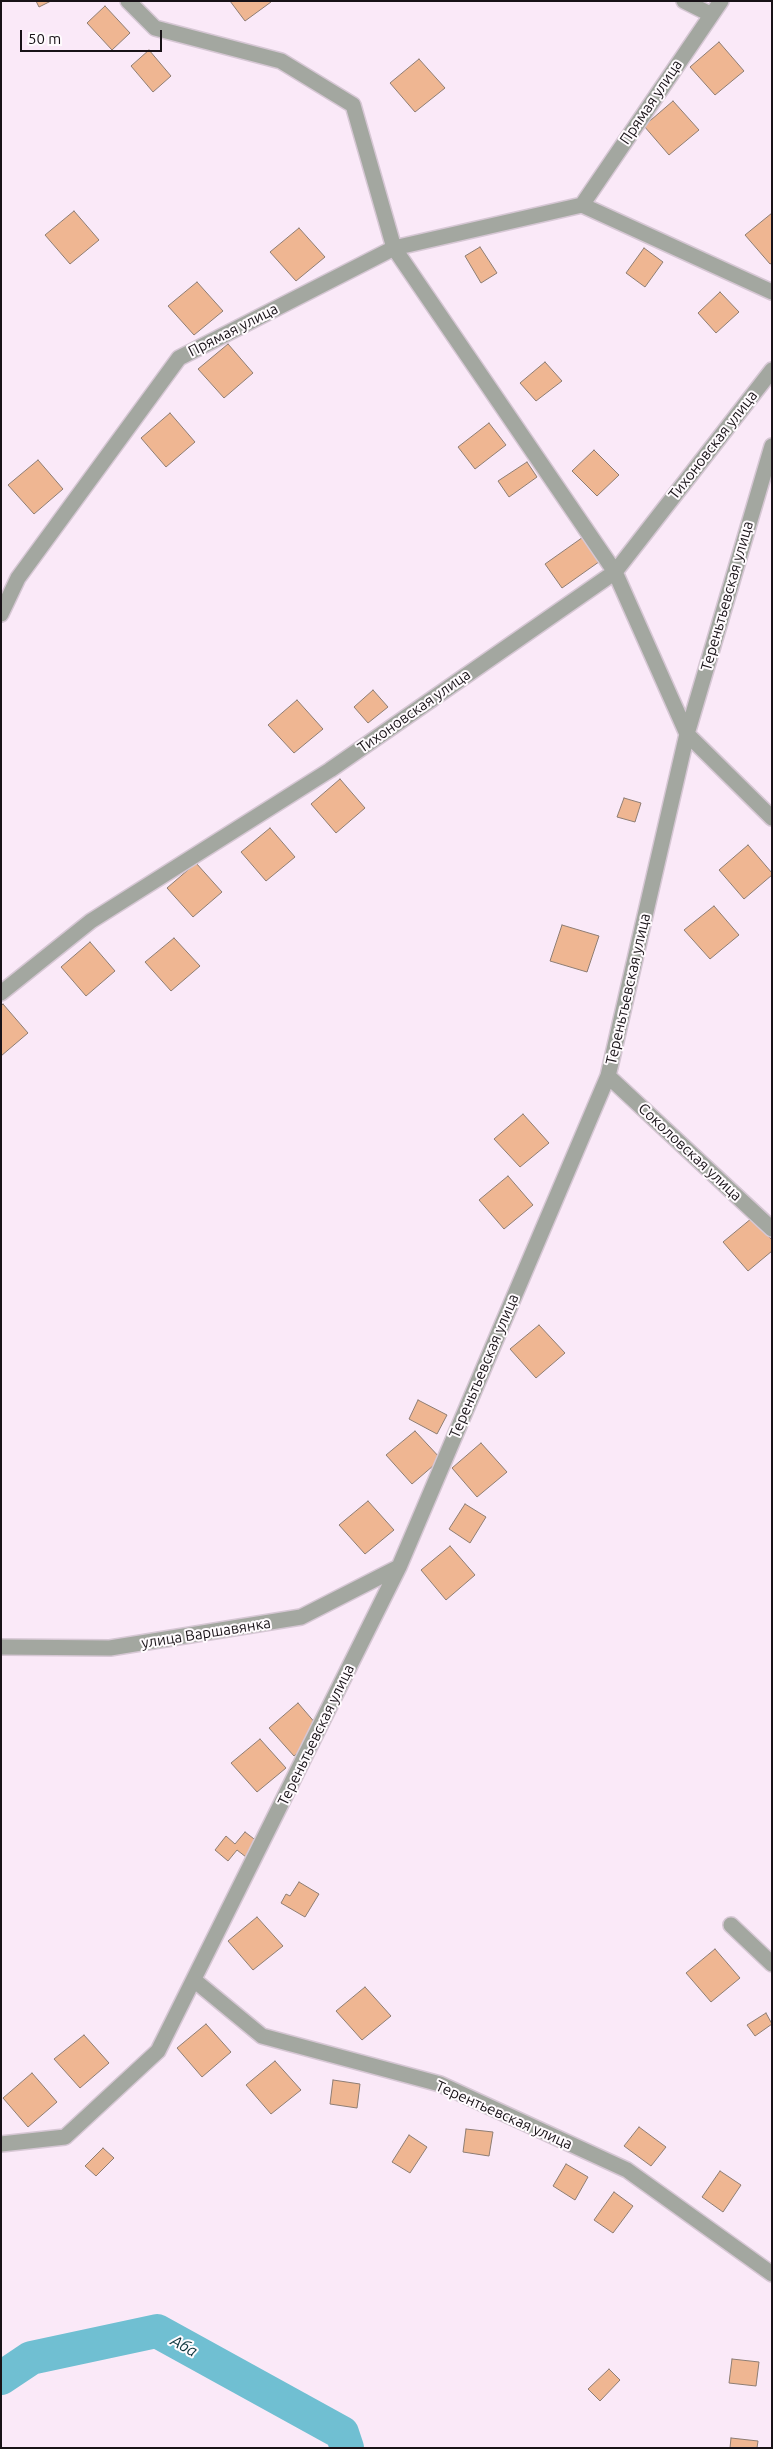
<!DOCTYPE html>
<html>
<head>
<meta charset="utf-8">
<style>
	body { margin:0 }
	#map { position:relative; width:773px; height:2449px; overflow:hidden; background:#fae9f8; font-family:Ubuntu,sans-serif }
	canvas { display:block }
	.frame { position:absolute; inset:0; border:2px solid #181217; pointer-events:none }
	.scale { position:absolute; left:20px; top:30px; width:142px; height:22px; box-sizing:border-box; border:2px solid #181217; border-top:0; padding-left:6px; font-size:15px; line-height:18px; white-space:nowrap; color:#181217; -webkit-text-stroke:4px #fffbfe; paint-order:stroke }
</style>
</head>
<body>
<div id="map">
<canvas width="773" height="2449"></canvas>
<div class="frame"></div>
<div class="scale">50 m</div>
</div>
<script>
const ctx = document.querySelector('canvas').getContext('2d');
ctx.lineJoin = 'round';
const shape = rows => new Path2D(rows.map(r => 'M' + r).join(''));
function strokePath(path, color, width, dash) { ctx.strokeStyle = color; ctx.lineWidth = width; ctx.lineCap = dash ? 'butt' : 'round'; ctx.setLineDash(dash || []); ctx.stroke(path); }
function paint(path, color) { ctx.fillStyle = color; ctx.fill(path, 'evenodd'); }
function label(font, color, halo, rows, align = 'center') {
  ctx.font = font + ' Ubuntu,sans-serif'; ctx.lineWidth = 4; ctx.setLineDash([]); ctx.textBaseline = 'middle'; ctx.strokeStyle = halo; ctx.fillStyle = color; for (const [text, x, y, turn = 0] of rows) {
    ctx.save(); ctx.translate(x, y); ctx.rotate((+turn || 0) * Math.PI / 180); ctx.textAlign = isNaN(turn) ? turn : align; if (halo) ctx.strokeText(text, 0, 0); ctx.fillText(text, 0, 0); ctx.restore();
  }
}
strokePath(shape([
	[1,2378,31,2358,157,2331,342,2433,347,2448]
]), '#70bfd2', 34);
const building = shape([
	[36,1,51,1,39,7,36,1],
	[230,1,270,1,271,2,245,21,230,1],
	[105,6,130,33,112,50,87,23,105,6],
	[719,42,744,71,715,95,690,67,719,42],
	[149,50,171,76,153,92,131,66,149,50],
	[419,59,445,88,415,112,390,83,419,59],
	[673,101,699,130,669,155,644,126,673,101],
	[74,211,99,240,70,264,45,235,74,211],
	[772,213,772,263,770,264,745,235,772,213],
	[299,228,325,257,296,281,270,252,299,228],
	[480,247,497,273,481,283,465,256,480,247],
	[644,248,663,262,645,287,626,273,644,248],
	[197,282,223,311,194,335,168,306,197,282],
	[720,292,739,312,716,333,698,313,720,292],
	[228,344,253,373,224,398,198,369,228,344],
	[545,362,562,381,536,401,520,383,545,362],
	[170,413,195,442,166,467,141,438,170,413],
	[489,423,506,445,475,469,458,447,489,423],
	[594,450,619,475,597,496,572,471,594,450],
	[38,460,63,489,34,514,8,485,38,460],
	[527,462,537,477,509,497,498,481,527,462],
	[586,535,603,559,562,588,545,564,586,535],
	[373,690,388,707,368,723,354,707,373,690],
	[297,700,323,729,294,753,268,725,297,700],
	[340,779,365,808,336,833,311,804,340,779],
	[624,798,641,803,635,822,617,817,624,798],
	[270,828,295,857,266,881,241,852,270,828],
	[748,845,772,873,772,875,744,899,719,870,748,845],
	[196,863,222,892,193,917,167,888,196,863],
	[714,906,739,935,710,959,684,930,714,906],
	[562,925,599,936,587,972,550,961,562,925],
	[174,938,200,966,171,991,145,962,174,938],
	[90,942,115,971,86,996,61,967,90,942],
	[3,1004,28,1033,1,1056,1,1006,3,1004],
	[523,1114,549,1143,520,1167,494,1139,523,1114],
	[508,1176,533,1205,504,1229,479,1200,508,1176],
	[752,1218,772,1240,772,1251,748,1271,723,1242,752,1218],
	[539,1325,565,1353,536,1378,510,1349,539,1325],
	[418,1400,447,1415,437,1434,409,1419,418,1400],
	[415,1431,441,1459,412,1484,386,1455,415,1431],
	[481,1443,507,1472,477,1497,452,1468,481,1443],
	[368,1501,394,1530,365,1554,339,1525,368,1501],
	[465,1504,486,1517,470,1543,449,1529,465,1504],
	[450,1546,475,1575,446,1600,421,1570,450,1546],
	[298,1703,323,1732,294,1756,269,1728,298,1703],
	[260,1739,286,1768,257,1792,231,1763,260,1739],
	[245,1832,258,1842,246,1857,237,1850,228,1861,215,1850,226,1836,235,1844,245,1832],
	[299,1882,319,1894,305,1917,281,1903,286,1894,290,1896,299,1882],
	[257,1917,283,1946,253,1970,228,1941,257,1917],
	[715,1949,740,1978,711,2002,686,1973,715,1949],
	[365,1987,391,2016,362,2040,336,2011,365,1987],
	[766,2013,772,2024,755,2036,747,2025,766,2013],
	[206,2024,231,2052,202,2077,177,2048,206,2024],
	[84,2035,109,2063,80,2088,54,2059,84,2035],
	[275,2061,301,2090,271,2114,246,2085,275,2061],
	[32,2073,57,2102,28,2127,3,2098,32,2073],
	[333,2080,360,2084,357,2108,330,2104,333,2080],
	[639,2127,666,2147,651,2166,624,2146,639,2127],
	[466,2129,493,2132,489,2156,463,2152,466,2129],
	[409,2135,427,2147,410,2173,392,2162,409,2135],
	[103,2148,114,2158,96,2176,85,2166,103,2148],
	[566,2164,588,2177,575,2200,553,2186,566,2164],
	[720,2171,741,2185,723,2212,702,2197,720,2171],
	[614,2192,633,2206,613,2233,594,2220,614,2192],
	[732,2359,759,2362,756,2386,729,2383,732,2359],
	[609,2369,620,2380,600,2401,588,2389,609,2369],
	[731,2438,758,2441,757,2448,730,2448,731,2438]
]);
paint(building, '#efb692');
strokePath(building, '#8e7d73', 1);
const street = shape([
	[128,1,155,28,281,61,353,105,394,248,615,572,687,734,772,818],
	[684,1,710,14],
	[582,205,721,1],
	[1,614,18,578,179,358,394,248,582,205,772,292],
	[1,993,91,921,330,770,615,572,772,370],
	[608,1076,772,1229],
	[1,1647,110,1648,301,1617,399,1567],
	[731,1925,772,1964],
	[194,1980,262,2036,440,2084,627,2170,772,2274],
	[1,2144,65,2137,158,2051,399,1567,608,1076,687,734,772,446]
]);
strokePath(street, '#d6c7d4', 18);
strokePath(street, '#a3a7a0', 15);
label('15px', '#181217', '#fffbfe', [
	["Прямая улица",651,102,-56],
	["Прямая улица",233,330,-27],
	["Тихоновская улица",713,445,-52],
	["Тереньтьевская улица",727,596,-74],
	["Тихоновская улица",414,711,-35],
	["Тереньтьевская улица",628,989,-77],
	["Соколовская улица",690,1152,43],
	["Тереньтьевская улица",484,1366,-67],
	["улица Варшавянка",206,1633,-9],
	["Тереньтьевская улица",316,1735,-64],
	["Терентьевская улица",504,2115,24]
]);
label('italic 16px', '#0f363e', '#fffbfe', [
	["Аба",184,2346,29]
]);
</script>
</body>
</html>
